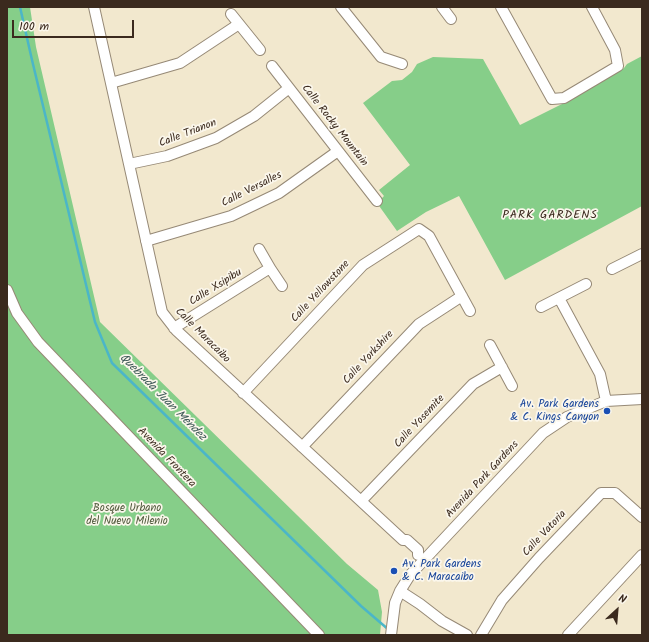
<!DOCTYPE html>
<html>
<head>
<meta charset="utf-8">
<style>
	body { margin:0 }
	#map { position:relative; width:649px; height:642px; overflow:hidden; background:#f2e8ce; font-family:Kalam,sans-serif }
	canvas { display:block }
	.frame { position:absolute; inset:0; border:8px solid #3b2a1e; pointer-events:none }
	.north { position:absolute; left:597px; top:590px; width:40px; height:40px; -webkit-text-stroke:3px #fbf7ec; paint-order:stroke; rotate:26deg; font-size:11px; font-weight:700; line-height:16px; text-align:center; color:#3b2a1e }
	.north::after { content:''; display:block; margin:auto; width:14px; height:18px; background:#3b2a1e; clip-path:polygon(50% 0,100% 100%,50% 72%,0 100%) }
	.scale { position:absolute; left:12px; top:20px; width:122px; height:18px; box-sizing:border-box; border:2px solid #3b2a1e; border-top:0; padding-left:5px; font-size:12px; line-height:14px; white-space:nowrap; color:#3b2a1e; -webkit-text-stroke:3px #fbf7ec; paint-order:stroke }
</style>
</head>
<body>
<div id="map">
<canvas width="649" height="642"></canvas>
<div class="frame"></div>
<div class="north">N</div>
<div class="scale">100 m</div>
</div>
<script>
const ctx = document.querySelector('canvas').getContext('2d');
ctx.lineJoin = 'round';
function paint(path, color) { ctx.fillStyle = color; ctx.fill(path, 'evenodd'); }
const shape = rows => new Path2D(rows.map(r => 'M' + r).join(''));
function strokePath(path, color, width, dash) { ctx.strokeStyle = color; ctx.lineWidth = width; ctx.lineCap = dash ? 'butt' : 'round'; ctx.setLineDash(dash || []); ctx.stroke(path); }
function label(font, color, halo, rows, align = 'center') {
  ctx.font = font + ' Kalam,sans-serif'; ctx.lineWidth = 3.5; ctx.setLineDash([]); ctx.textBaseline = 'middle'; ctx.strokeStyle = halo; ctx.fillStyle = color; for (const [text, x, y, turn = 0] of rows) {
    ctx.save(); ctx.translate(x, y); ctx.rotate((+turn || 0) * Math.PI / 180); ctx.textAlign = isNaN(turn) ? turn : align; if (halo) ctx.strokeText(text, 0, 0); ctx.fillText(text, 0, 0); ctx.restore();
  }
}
paint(shape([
	[7,7,30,7,36,47,100,322,347,564,378,590,382,612,380,635,7,635],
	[642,56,642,206,505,280,459,196,426,212,397,231,377,203,384,196,379,190,410,165,363,103,392,81,402,80,412,72,417,64,433,57,483,59,520,125,576,97,624,68,627,64]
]), '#86ce89');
strokePath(shape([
	[20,7,32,60,95,322,112,363,361,606,389,630]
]), '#4bb6c8', 2.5);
const minor = shape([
	[94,7,162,312,176,330,403,540,407,540,418,550,418,555],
	[341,7,381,57,402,64],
	[442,7,451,19],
	[501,7,552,99,564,98,618,66,615,50,592,7],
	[231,14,260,50],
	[272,66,377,201],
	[111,83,180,63,239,24],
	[129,164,167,156,216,138,254,116,289,88],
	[146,241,231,216,279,193,338,151],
	[259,249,270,268,282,286],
	[612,269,642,254],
	[7,290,17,313,38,342,319,635],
	[559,298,600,374,606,401],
	[541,307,586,284],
	[174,328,270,268],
	[490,345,512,386],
	[243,393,363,265,419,229,429,236,470,311],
	[302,447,419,324,462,296],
	[361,501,473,384,502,367],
	[400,591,420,604,442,621,467,635],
	[391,635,395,603,400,591,410,575,543,433,567,417,606,401,642,399],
	[481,635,502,600,539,558,601,493,615,493,642,517],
	[568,635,642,555]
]);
strokePath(minor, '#968976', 12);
strokePath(minor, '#fff', 10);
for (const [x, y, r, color] of [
	[607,411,4,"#1a4fb4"],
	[394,571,4,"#1a4fb4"]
]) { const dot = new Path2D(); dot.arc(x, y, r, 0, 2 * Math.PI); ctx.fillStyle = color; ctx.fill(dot); strokePath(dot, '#fbf7ec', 1.5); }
label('11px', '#3b2a1e', '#fbf7ec', [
	["Calle Rocky Mountain",334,126,52],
	["Calle Trianon",188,134,-21],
	["Calle Versalles",252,190,-27],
	["Calle Xsipibu",216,288,-32],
	["Calle Yellowstone",321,292,-47],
	["Calle Maracaibo",202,336,45],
	["Calle Yorkshire",369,358,-47],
	["Calle Yosemite",420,422,-47],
	["Avenida Frontera",166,458,46],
	["Avenida Park Gardens",483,480,-47],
	["Calle Vatoria",545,534,-47]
]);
label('11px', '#164399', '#fbf7ec', [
	["Av. Park Gardens",599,405],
	["& C. Kings Canyon",599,418],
	["Av. Park Gardens",402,565,"left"],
	["& C. Maracaibo",402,578,"left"]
], 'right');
label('11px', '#525b3e', '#fbf7ec', [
	["Bosque Urbano",127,509],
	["del Nuevo Milenio",127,522]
]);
ctx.letterSpacing = '1px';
label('12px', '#3b2a1e', '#fbf7ec', [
	["PARK GARDENS",550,216]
]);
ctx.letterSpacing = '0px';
label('italic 12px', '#415b5a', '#fbf7ec', [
	["Quebrada Juan Méndez",162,398,45]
]);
</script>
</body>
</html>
